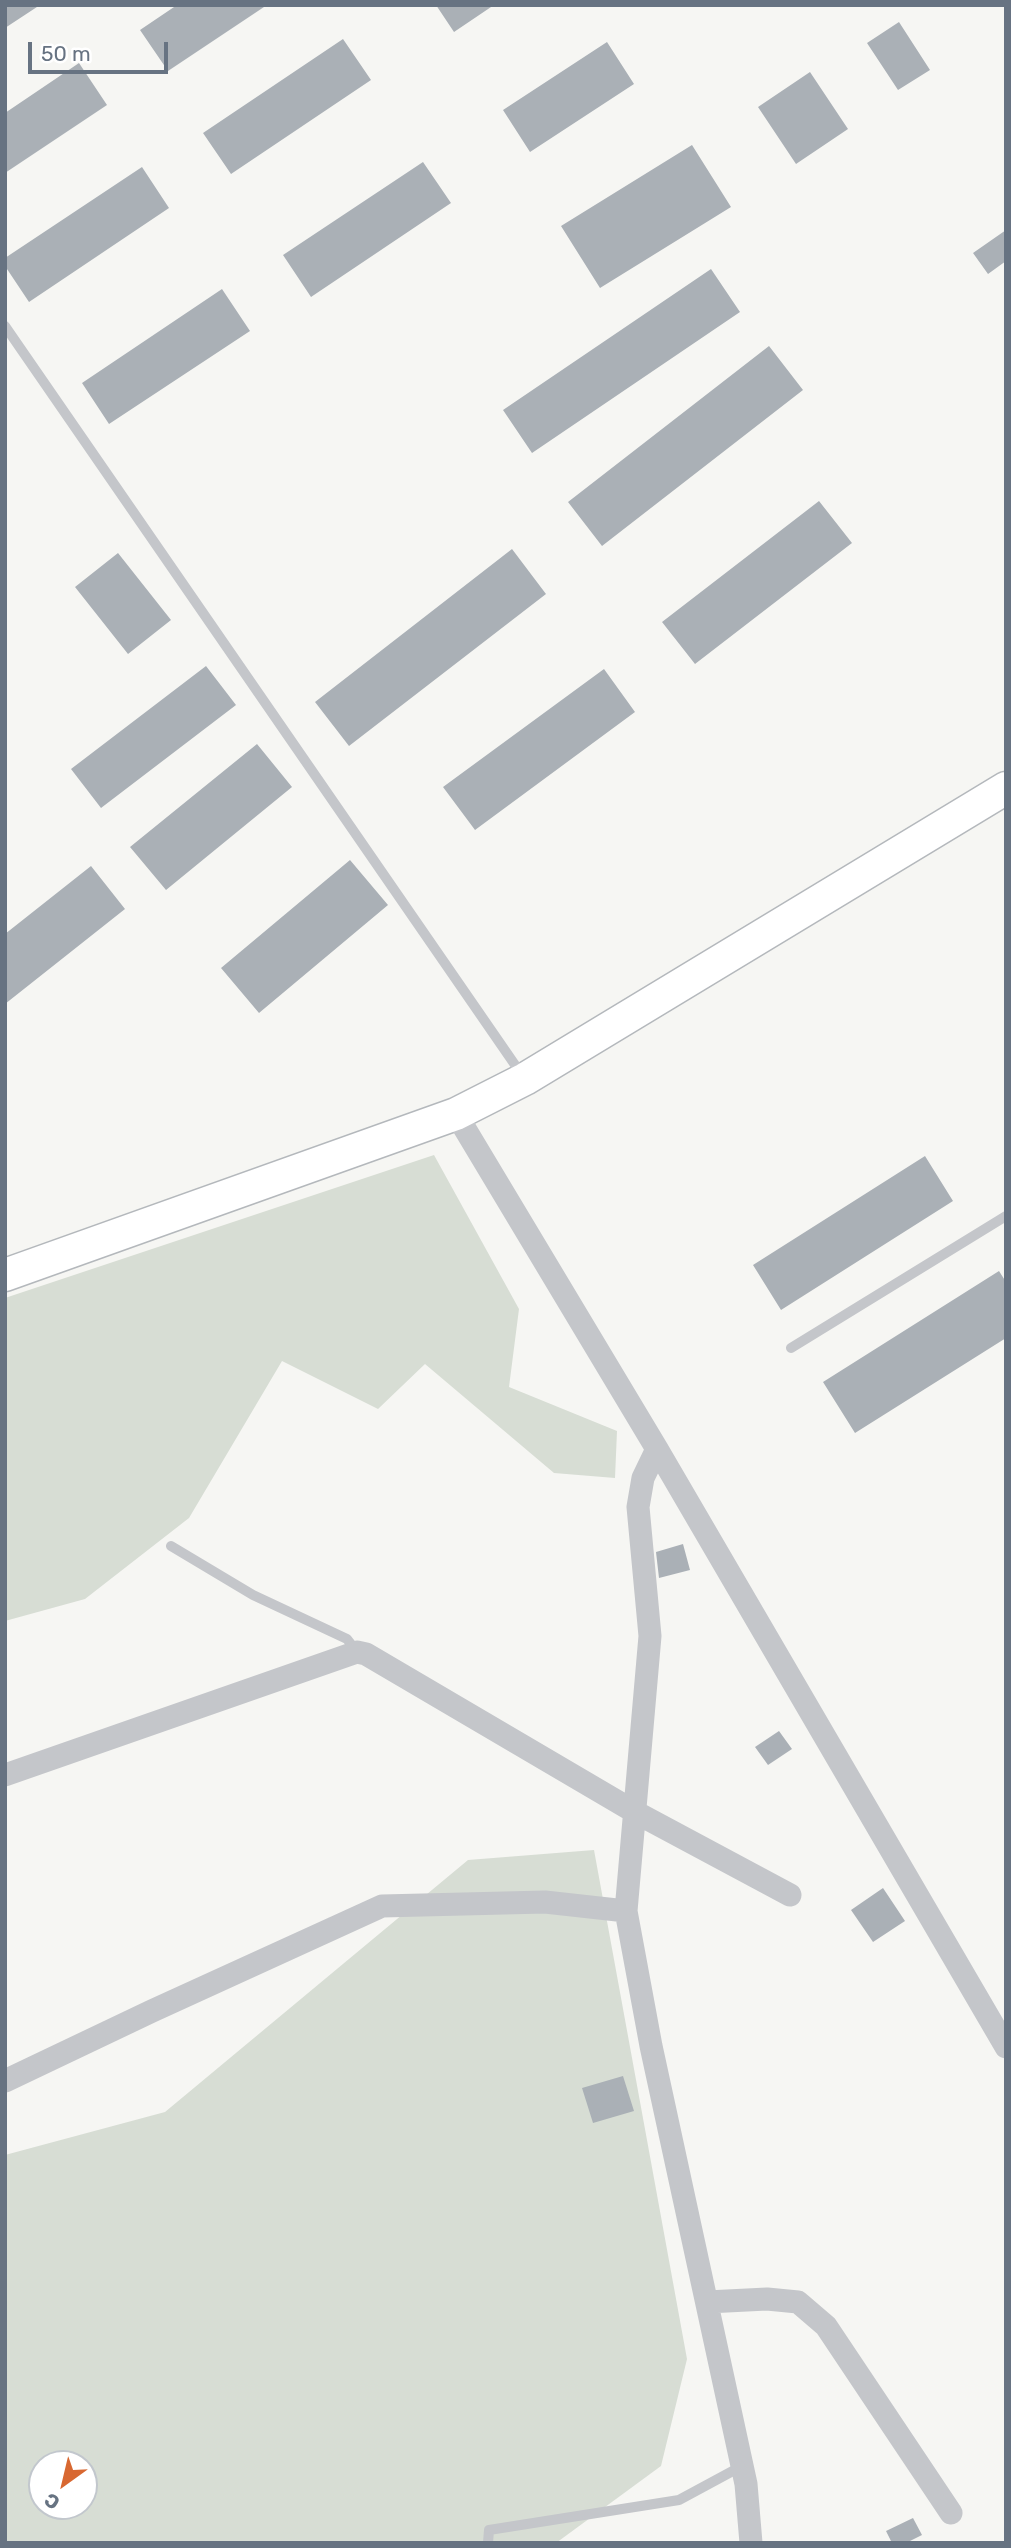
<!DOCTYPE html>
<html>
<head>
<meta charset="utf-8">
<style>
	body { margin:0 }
	#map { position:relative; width:1011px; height:2548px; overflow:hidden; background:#f6f6f3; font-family:Rubik,sans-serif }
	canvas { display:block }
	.frame { position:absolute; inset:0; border:7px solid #677382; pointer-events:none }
	.north { position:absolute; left:28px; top:2450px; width:70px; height:70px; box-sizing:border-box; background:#fff; border:2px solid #c2c7cd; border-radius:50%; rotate:214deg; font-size:19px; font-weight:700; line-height:28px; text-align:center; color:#677382 }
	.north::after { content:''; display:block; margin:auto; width:24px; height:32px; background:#d86831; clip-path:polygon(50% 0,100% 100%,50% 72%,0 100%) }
	.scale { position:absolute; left:28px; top:42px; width:140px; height:32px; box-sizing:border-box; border:4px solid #677382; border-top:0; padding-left:9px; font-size:21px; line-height:24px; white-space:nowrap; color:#677382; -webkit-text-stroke:5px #fff; paint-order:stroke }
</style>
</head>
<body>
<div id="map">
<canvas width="1011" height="2548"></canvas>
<div class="frame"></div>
<div class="north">С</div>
<div class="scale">50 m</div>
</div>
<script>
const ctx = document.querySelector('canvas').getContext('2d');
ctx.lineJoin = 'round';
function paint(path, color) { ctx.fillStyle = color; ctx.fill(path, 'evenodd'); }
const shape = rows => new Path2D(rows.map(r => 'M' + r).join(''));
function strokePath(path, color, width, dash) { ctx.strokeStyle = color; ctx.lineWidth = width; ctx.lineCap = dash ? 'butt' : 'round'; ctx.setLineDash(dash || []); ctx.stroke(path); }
paint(shape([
	[434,1155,519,1309,509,1387,617,1431,615,1478,554,1473,425,1364,378,1409,282,1361,189,1518,85,1599,5,1621,5,1298],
	[594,1850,687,2359,661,2466,556,2543,5,2543,5,2155,165,2112,468,1860],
	[42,2464,84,2464,84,2506,42,2506]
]), '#d7ddd4');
paint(shape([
	[5,5,40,5,5,28],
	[177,5,267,5,168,71,140,30],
	[436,5,494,5,454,32],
	[899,22,930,70,898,90,867,43],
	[343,39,371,80,231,174,203,133],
	[607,42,634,84,530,152,503,110],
	[79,63,107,105,5,173,5,113],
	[810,72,848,129,796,164,758,107],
	[692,145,731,207,600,288,561,226],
	[423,162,451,203,311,297,283,255],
	[142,167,169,208,29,302,5,266,5,258],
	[1006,230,1006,261,988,274,973,253],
	[711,269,740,312,532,453,503,410],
	[222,289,250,331,109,424,82,383],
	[769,346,803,390,602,546,568,502],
	[819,501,852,543,695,664,662,622],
	[512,549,546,594,349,746,315,702],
	[118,553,171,620,128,654,75,587],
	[206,666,236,705,101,808,71,769],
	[604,669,635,712,475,830,443,787],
	[257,744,292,787,166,890,130,847],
	[350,860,388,905,259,1013,221,968],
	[91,866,125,909,5,1004,5,934],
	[925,1156,953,1201,781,1310,753,1265],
	[999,1271,1006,1282,1006,1338,855,1433,823,1382],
	[683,1544,690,1570,659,1578,656,1552],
	[779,1731,792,1749,768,1765,755,1747],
	[883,1888,905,1921,873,1942,851,1910],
	[623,2076,634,2111,593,2123,582,2088],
	[913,2518,922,2535,906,2543,892,2543,886,2531]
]), '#aab0b6');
const secondary = shape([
	[5,1275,456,1114,525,1079,1006,788]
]);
strokePath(secondary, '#b4b8bc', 35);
strokePath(shape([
	[5,326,522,1075],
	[791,1348,1006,1216],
	[171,1546,253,1595,347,1639,357,1652],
	[488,2543,489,2530,679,2500,742,2466]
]), '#c4c6ca', 10);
strokePath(shape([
	[456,1114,657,1449,1006,2047],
	[657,1449,643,1478,638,1507,650,1636,626,1911,651,2046,746,2484,751,2543],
	[5,1775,357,1652,366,1654,635,1812,790,1895],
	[5,2081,152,2011,382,1906,545,1902,626,1911],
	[707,2302,767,2299,798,2302,826,2326,951,2513]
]), '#c4c6ca', 23);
strokePath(secondary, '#fff', 32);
</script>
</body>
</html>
